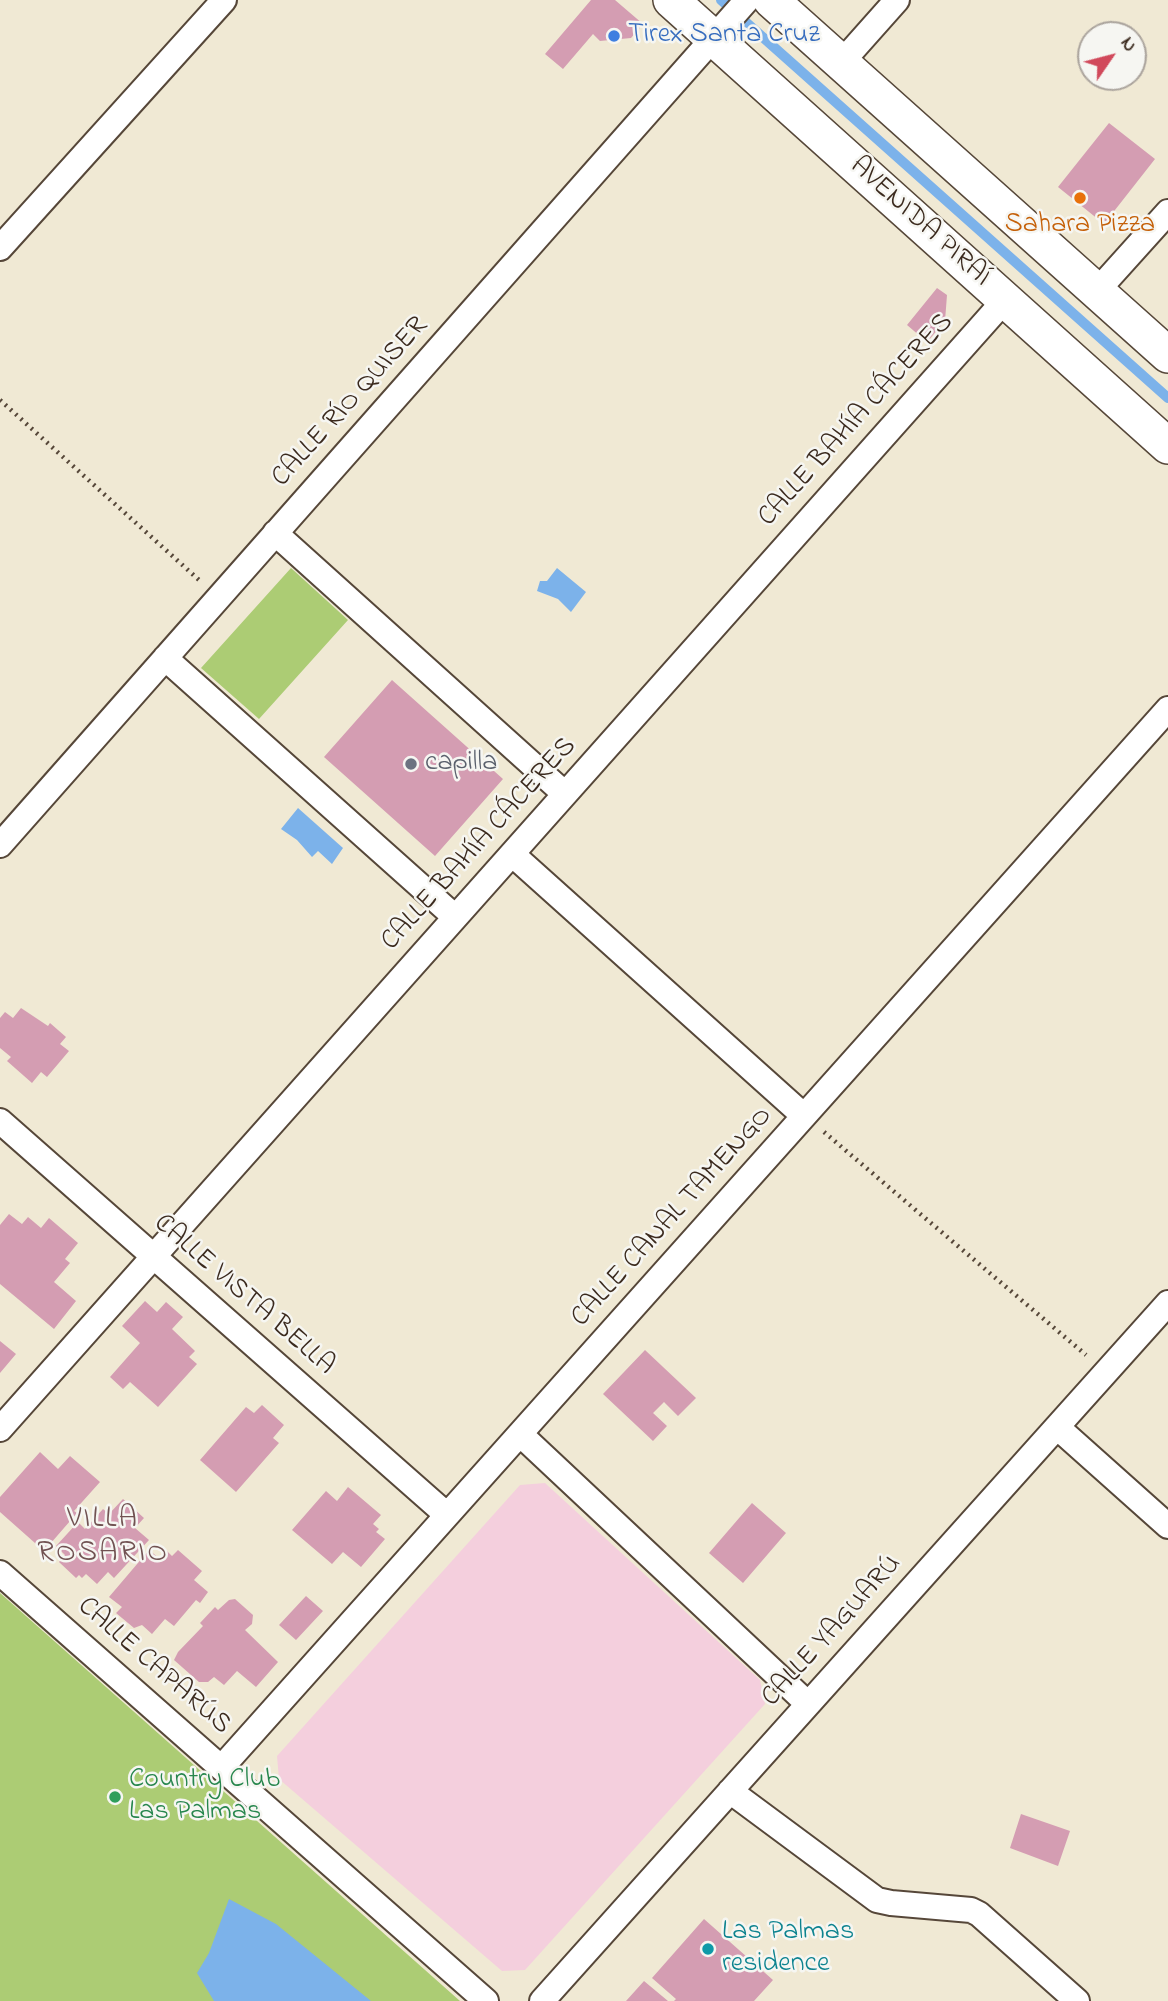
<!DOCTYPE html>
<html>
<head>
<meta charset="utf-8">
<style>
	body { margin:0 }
	#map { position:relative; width:1168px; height:2001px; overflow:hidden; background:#f0e9d4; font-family:"Indie Flower",sans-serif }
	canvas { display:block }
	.north { position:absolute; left:1077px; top:21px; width:70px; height:70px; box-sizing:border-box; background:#f6f6f2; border:2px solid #aba49d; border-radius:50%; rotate:55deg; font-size:19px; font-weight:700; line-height:28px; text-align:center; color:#3b2a1e }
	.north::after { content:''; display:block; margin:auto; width:24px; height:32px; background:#d1495b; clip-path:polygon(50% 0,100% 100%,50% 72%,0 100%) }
</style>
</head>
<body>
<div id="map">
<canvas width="1168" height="2001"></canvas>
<div class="north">N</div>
</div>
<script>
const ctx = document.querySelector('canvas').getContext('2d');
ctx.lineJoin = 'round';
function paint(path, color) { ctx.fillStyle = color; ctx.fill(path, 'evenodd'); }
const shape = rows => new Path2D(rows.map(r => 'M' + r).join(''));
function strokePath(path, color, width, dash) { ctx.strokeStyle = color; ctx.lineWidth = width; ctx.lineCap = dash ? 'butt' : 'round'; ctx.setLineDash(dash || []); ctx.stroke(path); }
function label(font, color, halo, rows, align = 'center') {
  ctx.font = font + ' "Indie Flower",sans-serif'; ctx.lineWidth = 5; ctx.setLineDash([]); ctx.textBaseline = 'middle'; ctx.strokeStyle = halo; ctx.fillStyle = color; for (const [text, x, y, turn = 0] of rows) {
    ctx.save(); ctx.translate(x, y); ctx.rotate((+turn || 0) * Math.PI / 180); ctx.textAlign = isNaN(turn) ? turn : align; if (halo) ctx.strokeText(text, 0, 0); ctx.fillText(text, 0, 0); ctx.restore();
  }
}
paint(shape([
	[545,1483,760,1680,765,1704,525,1970,502,1971,279,1779,277,1756,520,1485]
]), '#f4cfdd');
paint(shape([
	[291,568,348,620,259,719,201,668],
	[0,1593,460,2001,0,2001]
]), '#accc74');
paint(shape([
	[557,568,586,592,571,612,558,599,537,591,540,581,547,581],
	[298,808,343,848,332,864,318,851,312,857,297,840,281,829],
	[229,1899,276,1924,371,2001,214,2001,197,1973,209,1953]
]), '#7cb2ea');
strokePath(shape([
	[721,0,1168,398]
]), '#7cb2ea', 10);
paint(shape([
	[591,0,615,0,643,24,631,38,600,41,593,34,563,69,545,54],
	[1109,123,1155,159,1104,224,1058,187],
	[937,288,947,295,945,321,927,342,907,325],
	[392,680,503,779,435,856,324,757],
	[21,1008,48,1026,50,1023,66,1037,60,1044,69,1051,47,1077,41,1072,32,1083,7,1061,11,1057,0,1048,0,1018,5,1012,13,1018],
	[9,1214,22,1224,28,1217,41,1228,49,1218,78,1243,65,1259,70,1263,54,1282,76,1301,54,1329,0,1284,0,1225],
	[145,1301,157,1312,166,1302,183,1317,172,1329,195,1351,189,1357,197,1364,158,1407,130,1382,123,1389,110,1377,140,1343,122,1326],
	[0,1341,16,1354,0,1373],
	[645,1350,696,1398,678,1416,664,1402,653,1413,667,1426,653,1441,603,1394],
	[262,1405,284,1425,273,1438,279,1443,236,1492,200,1460,246,1407,254,1413],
	[40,1452,58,1469,70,1456,100,1482,74,1511,77,1513,44,1551,0,1512,0,1497],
	[348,1487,381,1515,373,1524,379,1529,376,1532,385,1539,361,1567,343,1552,332,1564,292,1530,326,1491,337,1501],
	[123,1499,144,1518,135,1528,149,1540,114,1578,108,1572,97,1584,86,1574,82,1578,79,1575,76,1578,59,1562,65,1555,56,1546,78,1522,85,1529,103,1509,109,1514],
	[752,1503,786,1533,743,1583,709,1553],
	[149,1550,160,1559,167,1551,172,1556,178,1550,202,1571,194,1580,208,1592,200,1603,196,1600,174,1626,165,1619,152,1634,142,1625,134,1628,116,1613,122,1607,109,1597],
	[306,1596,323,1611,296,1640,279,1625],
	[235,1599,253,1615,252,1624,245,1630,278,1662,256,1687,237,1671,224,1685,214,1677,208,1682,199,1682,174,1660,178,1652,203,1626,200,1623,215,1607,218,1610,229,1600],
	[1021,1814,1070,1831,1058,1866,1010,1848],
	[704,1919,773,1980,754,2001,674,2001,676,1999,652,1978],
	[644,1981,668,2001,626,2001]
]), '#d49db2');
const minor = shape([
	[841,63,897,0],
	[0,248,224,0],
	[1097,291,1168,212],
	[275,533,565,794],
	[165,658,455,917],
	[0,845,747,0],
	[512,854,804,1116],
	[0,1121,447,1515],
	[1057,1427,1168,1526],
	[0,1429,1004,301],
	[520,1434,808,1704],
	[0,1573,486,2001],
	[222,1767,1168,709],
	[730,1791,877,1900,891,1903,971,1910,979,1914,1077,2001],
	[542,2001,1168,1303]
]);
const secondary = shape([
	[671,0,1168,446],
	[771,0,1168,355]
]);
strokePath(minor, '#564739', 28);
strokePath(secondary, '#564739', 38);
strokePath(shape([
	[0,400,199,580],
	[824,1132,1086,1355]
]), '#564739', 4.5, [2, 5]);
strokePath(minor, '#fff', 24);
strokePath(secondary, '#fff', 35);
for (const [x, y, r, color] of [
	[614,36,7,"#3f7fe0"],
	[1080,198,7,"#e8710a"],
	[411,764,7,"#6b7280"],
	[115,1797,7,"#2e9e5b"],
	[708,1949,7,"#0f9aa8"]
]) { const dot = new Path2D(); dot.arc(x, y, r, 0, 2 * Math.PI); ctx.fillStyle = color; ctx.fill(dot); strokePath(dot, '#f6f6f2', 2.5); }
label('28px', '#366cbe', '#f6f6f2', [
	["Tirex Santa Cruz",628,36]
], 'left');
label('28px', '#3b2a1e', '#f6f6f2', [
	["AVENIDA PIRAÍ",919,223,42],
	["CALLE RÍO QUISER",351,403,-48],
	["CALLE BAHÍA CÁCERES",857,421,-48],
	["CALLE BAHÍA CÁCERES",480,845,-48],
	["CALLE CANAL TAMENGO",673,1218,-48],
	["CALLE VISTA BELLA",243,1296,41],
	["CALLE YAGUARÚ",833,1632,-48],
	["CALLE CAPARÚS",153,1667,41]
]);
label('28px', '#c56008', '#f6f6f2', [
	["Sahara Pizza",1080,226]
]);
label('28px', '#5b616d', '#f6f6f2', [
	["capilla",425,764]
], 'left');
label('28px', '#27864d', '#f6f6f2', [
	["Country Club",129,1781],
	["Las Palmas",129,1813]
], 'left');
label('28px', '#0d838f', '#f6f6f2', [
	["Las Palmas",722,1933],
	["residence",722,1965]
], 'left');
ctx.letterSpacing = '2px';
label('30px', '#715252', '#f6f6f2', [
	["VILLA",103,1521],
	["ROSARIO",103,1555]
]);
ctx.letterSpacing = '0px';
</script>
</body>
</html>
